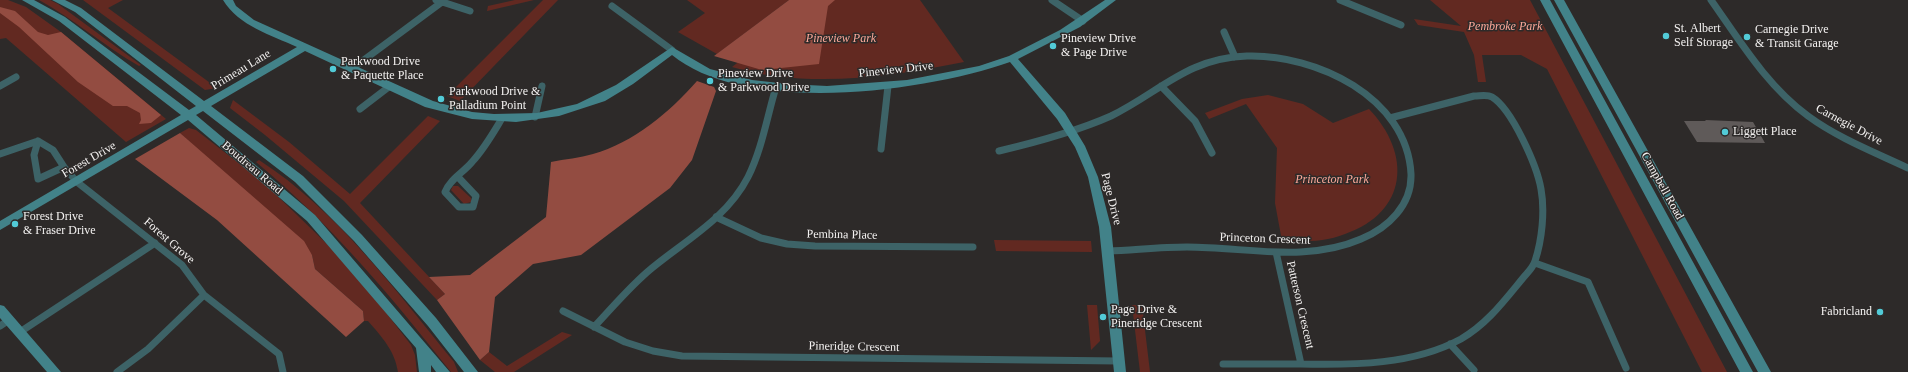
<!DOCTYPE html>
<style>
body{margin:0}
canvas{display:block;background:#2d2a29}
</style>
<canvas width="1908" height="372"></canvas>
<script>
const g = document.querySelector('canvas').getContext('2d');
g.lineJoin = 'round';
function fill(path, color) {
  g.fillStyle = color;
  g.fill(path, 'evenodd');
}
function strokePath(path, color, width, dash) {
  g.strokeStyle = color;
  g.lineWidth = width;
  g.lineCap = dash ? 'butt' : 'round';
  g.setLineDash(dash || []);
  g.stroke(path);
}
function label(font, color, halo, rows, align = 'center') {
  g.font = font + ' "Times New Roman",serif';
  g.lineWidth = 3;
  g.setLineDash([]);
  g.textBaseline = 'middle';
  g.strokeStyle = halo;
  g.fillStyle = color;
  for (const [text, x, y, turn = 0] of rows) {
    g.save();
    g.translate(x, y);
    g.rotate((+turn || 0) * Math.PI / 180);
    g.textAlign = isNaN(turn) ? turn : align;
    if (halo) g.strokeText(text, 0, 0);
    g.fillText(text, 0, 0);
    g.restore();
  }
}
fill(new Path2D(`
 M0,0H8L26,7L61,32L166,119L126,142L6,38L0,39Z
 M39,0H50L58,4L141,65L139,66C104,46 74,19 39,0Z
 M83,0H123L108,8L217,88L205,90Z
 M515,0H534L487,11L488,6Z
 M543,0H558L460,101L447,96Z
 M687,0H789L717,54L678,32L705,13Z
 M818,0H920L964,62C889,77 807,89 732,67Z
 M1430,0H1530L1727,372H1702L1547,69L1521,55H1482L1486,82H1478L1474,55L1464,32L1418,25L1414,19L1461,26Z
 M1268,95L1303,104L1333,123L1369,109C1412,154 1408,212 1345,234C1325,242 1303,242 1282,241L1275,203L1277,148L1246,104L1209,119L1205,113L1242,99Z
 M233,100L289,142L350,194L428,116L440,121L360,203L445,294L437,300L344,201L265,135L230,108Z
 M189,128L196,130L263,182L329,246L384,310L411,345L415,355L417,372H398C395,351 382,337 368,321H364L363,311L315,269L312,255L180,133Z
 M259,160C338,211 395,290 454,362L458,372H451C390,295 332,225 256,162Z
 M453,186H458L471,198V202L464,204L451,190Z
 M994,240L1091,241L1092,252L996,251Z
 M1087,305H1097L1100,341L1091,350Z
 M1132,305H1142L1150,372H1140Z
 M562,332L572,335L514,372H495L480,360L489,352L507,366Z`), '#622921');
fill(new Path2D(`
 M789,0H835L828,6L819,64L762,70L714,56Z
 M0,7L15,11L38,32L48,35L61,32L161,115L151,123L139,124L141,120L140,113L127,106H113L78,82L19,27L0,13Z
 M697,81L714,87L716,91L692,160L670,188L581,255L533,264L495,297L489,352L480,360L437,300L445,294L429,277L470,275L546,217L551,162C565,159 580,158 593,154C633,143 670,112 697,81Z
 M180,133L304,241L312,255L315,269L363,311L364,321L346,337L217,220L135,159Z`), '#934c41');
fill(new Path2D(`
 M1705,120L1753,122L1765,143L1697,142L1684,121H1706Z`), '#5f5a59');
strokePath(new Path2D(`
 M436,0L470,11
 M1052,0L1083,21
 M1340,0L1401,25
 M1711,0C1740,41 1767,86 1808,116C1838,138 1874,152 1908,168
 M612,6L672,50
 M1224,32L1235,57
 M353,68L442,2
 M0,86L16,77
 M1161,86L1195,121L1212,153
 M360,109L390,86
 M535,117L542,86
 M38,141L53,150L64,167L77,182L182,265L204,295L279,354L283,372
 M38,141L34,155L38,179L64,167
 M881,149L888,86
 M999,151C1037,142 1075,132 1111,116C1160,92 1187,58 1247,56C1316,54 1407,97 1411,174C1412,205 1388,228 1361,239C1306,263 1246,247 1187,247C1161,247 1134,250 1108,251
 M0,154L38,141
 M458,177L476,196L473,207H459L445,192C450,179 464,172 472,162C484,149 492,135 501,120
 M716,217L761,238L787,244L815,246L973,247
 M1276,252L1301,364C1354,365 1413,365 1461,339C1487,324 1504,301 1523,278C1527,273 1533,268 1535,261C1542,240 1545,211 1541,189C1537,166 1512,109 1492,97C1487,94 1480,96 1474,96L1390,118
 M1535,263L1588,282L1626,368
 M563,311L625,342L653,351L682,356L1119,361
 M0,326L9,320
 M594,327C613,307 630,286 652,268C686,240 727,218 748,177C762,149 767,117 776,87
 M20,332L155,243
 M1450,344L1474,370
 M1223,364H1301
 M117,372L148,349L204,295`), '#3d6367', 7);
fill(new Path2D(`
 M22,0H34L65,17L189,110L196,106L75,12L52,0H65L81,8L204,101L297,47C271,35 239,26 223,0H233L236,6L254,20L433,101L472,112L494,114L537,113L577,104L616,85L672,47L710,69L752,80L788,84L827,86L907,80L979,66L1009,56L1060,30L1105,0H1116L1080,27L1018,59L1065,113L1085,146L1098,177L1111,227L1126,372H1114L1099,227L1088,177L1075,147L1057,119L1010,62C925,92 747,116 672,55L633,84L605,101L559,116L516,122L472,119L425,107L305,51L211,106L303,176L362,235L436,318L478,372H464L428,326L354,241L295,182L203,111L196,115L315,215L450,372H436L431,365V372H419L416,348L307,221L188,120L0,230V221L181,115L59,21Z
 M1540,0H1550L1753,372H1740Z
 M1554,0H1564L1771,372H1758Z
 M0,305L4,306L61,372H47L0,318Z`), '#428289');
for (const [x, y, r, color] of [
 [1666,36,4,"#52cbd7"],
 [1747,37,4,"#52cbd7"],
 [1053,46,4,"#52cbd7"],
 [333,69,4,"#52cbd7"],
 [710,81,4,"#52cbd7"],
 [441,99,4,"#52cbd7"],
 [1725,132,4,"#52cbd7"],
 [15,224,4,"#52cbd7"],
 [1880,312,4,"#52cbd7"],
 [1103,317,4,"#52cbd7"]
]) {
  const dot = new Path2D();
  dot.arc(x, y, r, 0, 2 * Math.PI);
  g.fillStyle = color;
  g.fill(dot);
  strokePath(dot, '#2d2a29', 1.5);
}
label('italic 12px', '#fca899', '#2d2a29', [
 ["Pembroke Park",1505,27],
 ["Pineview Park",841,39],
 ["Princeton Park",1332,180]
]);
label('12px', '#f4f2f1', '#2d2a29', [
 ["St. Albert",1674,29],
 ["Self Storage",1674,43],
 ["Carnegie Drive",1755,30],
 ["& Transit Garage",1755,44],
 ["Pineview Drive",1061,39],
 ["& Page Drive",1061,53],
 ["Parkwood Drive",341,62],
 ["& Paquette Place",341,76],
 ["Pineview Drive",718,74],
 ["& Parkwood Drive",718,88],
 ["Parkwood Drive &",449,92],
 ["Palladium Point",449,106],
 ["Liggett Place",1733,132],
 ["Forest Drive",23,217],
 ["& Fraser Drive",23,231],
 ["Page Drive &",1111,310],
 ["Pineridge Crescent",1111,324],
 ["Fabricland",1872,312,"right"]
], 'left');
label('12px', '#f4f2f1', '#2d2a29', [
 ["Primeau Lane",241,70,-31],
 ["Pineview Drive",896,70,-6],
 ["Carnegie Drive",1849,125,28],
 ["Forest Drive",89,160,-30],
 ["Boudreau Road",252,168,40],
 ["Campbell Road",1662,186,61],
 ["Page Drive",1111,199,76],
 ["Pembina Place",842,235,1],
 ["Princeton Crescent",1265,239,2],
 ["Forest Grove",169,241,41],
 ["Patterson Crescent",1300,305,77],
 ["Pineridge Crescent",854,347,1]
]);
</script>
